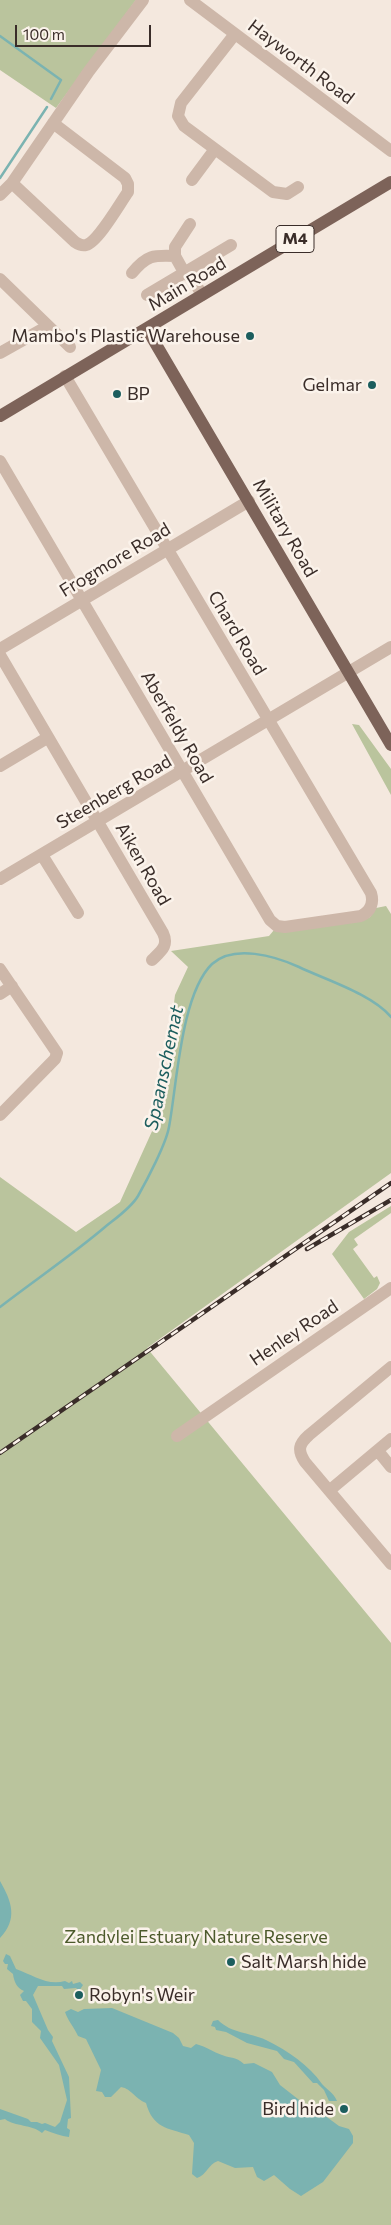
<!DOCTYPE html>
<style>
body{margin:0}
#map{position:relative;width:391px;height:2225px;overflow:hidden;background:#f4e8de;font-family:Commissioner,sans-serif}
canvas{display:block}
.scale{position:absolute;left:15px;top:25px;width:136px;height:22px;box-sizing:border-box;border:2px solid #3a2d29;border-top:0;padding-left:6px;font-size:15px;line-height:18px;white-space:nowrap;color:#3a2d29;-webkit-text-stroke:4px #fbf3eb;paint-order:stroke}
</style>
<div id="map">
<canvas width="391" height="2225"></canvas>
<div class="scale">100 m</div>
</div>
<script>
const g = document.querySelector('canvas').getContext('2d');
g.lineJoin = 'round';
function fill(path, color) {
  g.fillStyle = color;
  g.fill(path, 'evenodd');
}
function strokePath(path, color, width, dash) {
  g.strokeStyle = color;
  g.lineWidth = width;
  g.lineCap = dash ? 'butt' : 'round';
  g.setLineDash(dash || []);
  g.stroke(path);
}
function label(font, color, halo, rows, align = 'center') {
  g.font = font + ' Commissioner,sans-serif';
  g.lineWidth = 5;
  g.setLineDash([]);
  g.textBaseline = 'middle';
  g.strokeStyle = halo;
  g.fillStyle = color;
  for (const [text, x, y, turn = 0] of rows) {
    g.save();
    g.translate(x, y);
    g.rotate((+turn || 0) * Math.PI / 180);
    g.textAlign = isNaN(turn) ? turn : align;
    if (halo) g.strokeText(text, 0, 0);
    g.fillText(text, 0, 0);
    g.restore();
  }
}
fill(new Path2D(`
 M0,0H136L56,108L0,70Z
 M352,724L359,725L391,769V795Z
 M386,906L391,914V1173L147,1348L391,1643V2225H0V1177L76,1232L120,1202L158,1118L175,1016L170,1034L175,995L188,967L171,951L269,936L274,930L364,920L370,917L376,908Z
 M391,1206V1213L354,1239L358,1245L353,1249L374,1278L377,1276L380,1283L377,1289L364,1299L332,1254L349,1232Z`), '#bac49d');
fill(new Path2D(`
 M0,1881C12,1902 18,1919 0,1938Z
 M6,1954L10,1956L16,1969C33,1975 47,1986 65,1981L69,1983L72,1981L73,1984L80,1982L83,1985L79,1991L76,1988L64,1989L62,1986H38L33,1995L48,2030L53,2037L52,2041L69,2077L71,2118L68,2119L67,2128L70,2130L69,2137C61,2136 53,2133 45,2130L42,2133C32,2124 15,2127 5,2119L0,2120V2109L28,2119L31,2122H37L42,2124L45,2123L55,2127L60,2122L67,2100L59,2065L40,2038L41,2031L32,2022V2009L26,2001H23L20,1995L24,1991C17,1988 14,1982 13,1974L7,1969L8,1964H5L3,1961Z
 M112,2008L173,2033L179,2038L183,2046L191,2048L196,2044C207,2047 213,2052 222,2055C232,2059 235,2056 244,2064L254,2063L272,2072L280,2085L303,2103L310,2114L324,2115L339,2126L349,2129L353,2136V2143L323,2182L301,2196L290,2189L274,2175L264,2181L257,2177L253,2167L235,2168L218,2161C208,2164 207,2175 197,2178L192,2174L194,2143L189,2135C167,2128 153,2128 146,2103C135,2099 132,2089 121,2087L111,2097H105L102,2092L96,2091L101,2070L86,2039L78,2036C74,2027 68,2021 65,2012L71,2009L78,2012L84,2009Z
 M218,2020C232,2034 249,2032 266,2040C288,2051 309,2065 322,2084C328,2091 333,2092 337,2101H329L324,2090L317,2083H313L294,2062L284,2059L277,2051L247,2043L226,2032L216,2030L215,2027L211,2026L213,2021Z`), '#7bb3b1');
strokePath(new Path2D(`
 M0,36L61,80L51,99
 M0,178L47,107
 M0,1307C35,1280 72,1255 105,1227C116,1218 131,1208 138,1196C147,1180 166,1144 169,1127C177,1084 181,994 212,964C234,944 275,956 299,967C326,980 372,994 391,1017`), '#7bb3b1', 2.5);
strokePath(new Path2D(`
 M190,0L391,151
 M235,34L181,103L178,116L184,126L273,192L287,194L298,187
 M192,180L215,149
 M12,183L75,242C78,244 83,246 86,245C98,242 120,203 128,192V184L125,178L53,123
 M0,195L12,183L89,71L143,0
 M175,256V247L190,224
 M132,273C147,255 153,255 175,256L185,274L191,276L202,295
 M0,279L70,347
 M147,295L231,245
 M0,353L48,326
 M0,461L270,920L277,926L285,927L361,916C371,911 374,903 371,893L65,376
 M0,649L249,501
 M0,655L163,933C169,946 161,951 152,960
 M0,766L47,738
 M42,855L78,913
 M0,879L391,647
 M0,969L57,1053L55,1059L0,1115
 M0,994L12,986
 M391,1367L309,1435C299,1444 297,1450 305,1462L391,1564
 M177,1436L391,1288
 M378,1451L391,1467
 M330,1490L391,1439`), '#cdb7a9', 12);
strokePath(new Path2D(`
 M147,329L391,745
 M0,416L391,182`), '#7d6359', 12);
const rail = new Path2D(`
 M307,1249L391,1200
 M0,1453L391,1183`);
strokePath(rail, '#3a2d29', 4.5);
strokePath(rail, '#fbf3eb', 2.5, [8]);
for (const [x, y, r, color] of [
 [250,336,5,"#1c5e5e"],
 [372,385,5,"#1c5e5e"],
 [117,394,5,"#1c5e5e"],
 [231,1962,5,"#1c5e5e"],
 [79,1995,5,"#1c5e5e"],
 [344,2109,5,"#1c5e5e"]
]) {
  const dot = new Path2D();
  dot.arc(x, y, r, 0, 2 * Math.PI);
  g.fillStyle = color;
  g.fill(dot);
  strokePath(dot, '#fbf3eb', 2);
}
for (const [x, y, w] of [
 [295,239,38]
]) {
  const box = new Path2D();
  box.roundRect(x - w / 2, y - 13.5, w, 27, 4);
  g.fillStyle = '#fbf3eb';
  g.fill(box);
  strokePath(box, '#3a2d29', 1);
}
label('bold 16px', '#3a2d29', null, [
 ["M4",295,239]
]);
label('18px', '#3a2d29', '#fbf3eb', [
 ["Hayworth Road",301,62,37],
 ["Main Road",187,284,-31],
 ["Military Road",285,528,60],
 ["Frogmore Road",115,560,-31],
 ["Chard Road",237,633,59],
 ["Aberfeldy Road",177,727,60],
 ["Steenberg Road",114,792,-30],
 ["Aiken Road",143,864,60],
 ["Henley Road",294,1333,-34]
]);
label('18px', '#3a2d29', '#fbf3eb', [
 ["Mambo's Plastic Warehouse",240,336],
 ["Gelmar",362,385],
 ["BP",127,394,"left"],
 ["Salt Marsh hide",241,1962,"left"],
 ["Robyn's Weir",89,1995,"left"],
 ["Bird hide",334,2109]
], 'right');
label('18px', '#4c5a2b', '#fbf3eb', [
 ["Zandvlei Estuary Nature Reserve",196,1937]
]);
label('italic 19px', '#1c5e5e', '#fbf3eb', [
 ["Spaanschemat",164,1068,-78]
]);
</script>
